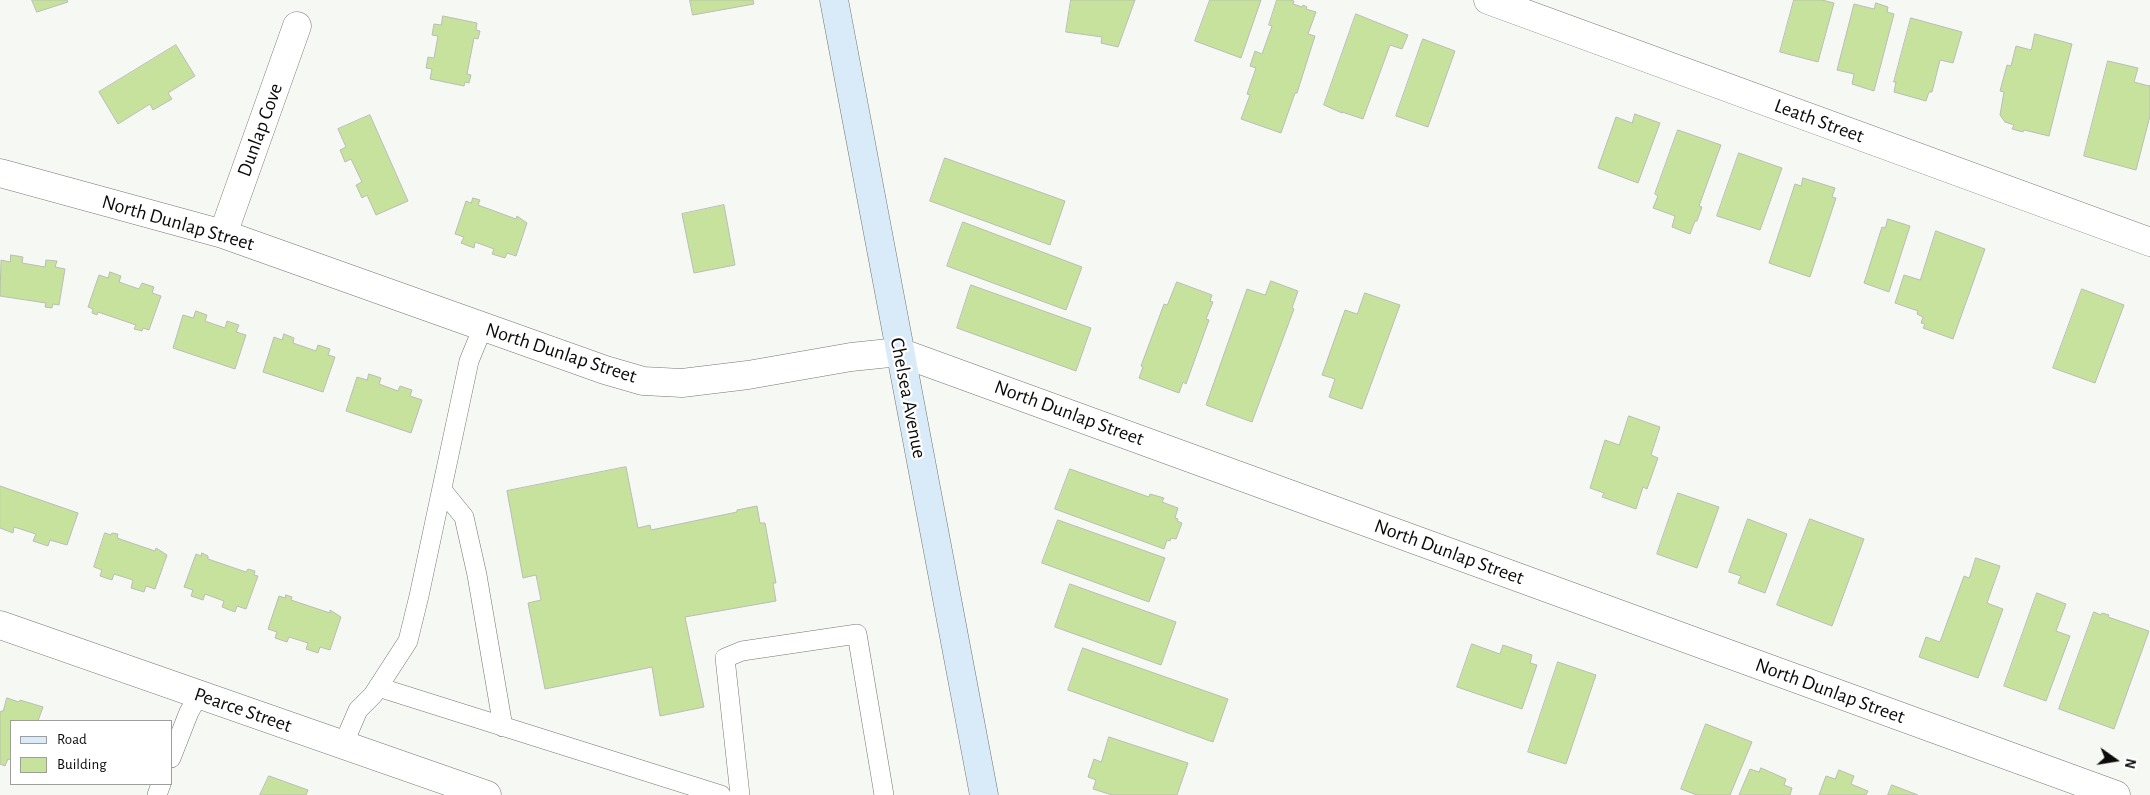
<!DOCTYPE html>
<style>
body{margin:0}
#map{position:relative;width:2150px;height:795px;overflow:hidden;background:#f6f9f3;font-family:"Alegreya Sans",sans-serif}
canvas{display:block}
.legend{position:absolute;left:10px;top:720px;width:162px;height:65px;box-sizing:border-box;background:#fff;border:1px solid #9d9e9d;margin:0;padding:6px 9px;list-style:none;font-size:15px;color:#0b0c0a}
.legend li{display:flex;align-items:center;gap:10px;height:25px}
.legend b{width:25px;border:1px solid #9d9e9d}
.north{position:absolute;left:2090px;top:735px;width:50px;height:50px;-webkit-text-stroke:4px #fff;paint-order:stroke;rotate:103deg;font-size:14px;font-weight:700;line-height:20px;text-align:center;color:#0b0c0a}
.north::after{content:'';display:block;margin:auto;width:18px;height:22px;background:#0b0c0a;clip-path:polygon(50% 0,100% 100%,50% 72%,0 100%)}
</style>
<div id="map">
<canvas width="2150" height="795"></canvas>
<ul class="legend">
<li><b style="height:6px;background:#d9eaf9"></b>Road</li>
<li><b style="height:14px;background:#c6e29c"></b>Building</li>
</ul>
<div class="north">N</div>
</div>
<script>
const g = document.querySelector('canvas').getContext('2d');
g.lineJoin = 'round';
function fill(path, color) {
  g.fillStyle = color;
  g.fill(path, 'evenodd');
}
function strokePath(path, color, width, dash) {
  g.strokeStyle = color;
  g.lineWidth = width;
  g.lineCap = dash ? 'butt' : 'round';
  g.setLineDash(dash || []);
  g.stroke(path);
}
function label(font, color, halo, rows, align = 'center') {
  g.font = font + ' "Alegreya Sans",sans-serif';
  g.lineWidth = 4.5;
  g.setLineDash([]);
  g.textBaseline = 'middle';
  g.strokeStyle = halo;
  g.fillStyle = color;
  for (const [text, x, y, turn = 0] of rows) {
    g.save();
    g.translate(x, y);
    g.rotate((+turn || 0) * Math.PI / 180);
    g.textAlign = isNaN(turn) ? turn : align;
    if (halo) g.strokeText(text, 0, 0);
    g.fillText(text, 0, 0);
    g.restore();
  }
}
const building = new Path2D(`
 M32,0H67L68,2L37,12Z
 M690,0H753L754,4L693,15Z
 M1071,0H1135L1118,47L1101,43L1102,37L1066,32Z
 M1210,0H1261L1241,58L1195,41Z
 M1277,0H1290L1294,1L1293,4L1302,7L1303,5L1307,7L1306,9L1316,12L1308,34L1315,36L1297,93H1295L1281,133L1241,119L1250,95L1247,94L1256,68L1250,66L1255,51L1262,54L1272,26L1269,25Z
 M1794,0H1822L1834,3L1818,62L1780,52Z
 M1876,3L1888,7L1887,12L1894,14L1874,91L1852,84L1854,74L1837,70L1854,4L1874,9Z
 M1356,14L1408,35L1402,49L1390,45L1363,119L1342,112V113L1324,105Z
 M443,16L477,23L476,30L480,31L478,39L474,38L467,74L471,75L469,83L465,82L464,86L430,79L432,69L426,68L428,57L434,58L438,36L432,35L434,24L441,25Z
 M1911,18L1962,32L1953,63L1940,60L1932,92H1929L1926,101L1894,92L1896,82H1894Z
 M2035,34L2072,44L2049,136L2024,130L2023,132L2012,129L2014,125L2005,122L2000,115L2004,92L2000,91L2007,65L2011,66L2016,46L2031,50Z
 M1423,39L1455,51L1428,127L1396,116Z
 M176,45L195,76L168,93L172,99L153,110L150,104L118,124L99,92Z
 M2108,61L2138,68L2134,82L2149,86L2150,85V116L2136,170L2084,156Z
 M1635,114L1660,123L1638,183L1598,168L1616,117L1632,123Z
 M370,115L408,201L376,215L367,195L362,198L356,185L362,182L351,159L345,162L340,150L346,147L338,129Z
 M1678,130L1721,145L1699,206L1702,207L1697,221H1695L1690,234L1672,227L1675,216L1653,208L1658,196L1655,194Z
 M1739,153L1782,168L1760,230L1717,216Z
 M945,158L1065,201L1050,245L930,201Z
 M1803,178L1835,188L1832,197L1836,198L1810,277L1769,263L1795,184L1801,186Z
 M473,198L480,200L478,205L516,219L517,216L527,223L516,256L507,253L505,258L492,254L494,249L475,242L474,248L461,243L464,237L455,234L466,201L471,203Z
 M724,205L735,265L694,273L682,214Z
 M1888,219L1910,226L1889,292L1864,283L1882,227L1885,228Z
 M963,222L1082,267L1066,310L947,266Z
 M1936,231L1985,249L1953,339L1923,328L1925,324L1921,323L1923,317L1917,314L1918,311L1895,303L1904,275L1920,280Z
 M11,255L23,257L22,263L45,267L46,260L57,261L55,267L65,269L59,305L53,304L52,308L45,307L46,303L0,296L1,260L10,262Z
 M110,272L121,276L119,282L139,289L142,283L154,287L152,293L161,296L149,330L143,328L142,331L134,329L136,325L98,312L97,315L92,313L93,309L88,307L99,275L108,278Z
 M1271,281L1298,291L1292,308L1294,309L1252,422L1206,405L1247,289L1265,295Z
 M1177,282L1212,295L1210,301L1213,302L1206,319L1209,320L1186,384L1183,382L1179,393L1139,378L1143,367L1141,366L1164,304L1167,305Z
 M971,285L1091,328L1076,371L957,328Z
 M2082,289L2124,305L2095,383L2053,368Z
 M1365,293L1400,305L1362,409L1329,397L1335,379L1322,375L1345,310L1357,314Z
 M196,311L207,315L205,321L225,328L227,321L239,325L236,332L246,335L235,369L173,348L183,315L193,318Z
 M284,334L294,338L293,343L316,351L318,345L330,349L328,355L335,357L323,392L263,372L274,337L282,340Z
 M369,374L381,378L379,384L398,391L400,386L412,390L410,396L422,400L411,433L346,411L357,377L367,380Z
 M1629,416L1660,427L1651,455L1658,458L1647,489L1643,487L1636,509L1602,497L1604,493L1590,488L1605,440L1619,445Z
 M626,467L638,528L650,525L651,530L737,512V510L757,506L760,523H765L776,583H773L776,601L685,617L704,707L660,716L652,667L545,689L528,603L541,600L536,575L523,578L507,491Z
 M1070,469L1149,497L1150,494L1164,498L1162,502L1178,508L1175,518L1178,519L1177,521L1182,523L1176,539L1171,538L1170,541L1167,540L1164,549L1055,509Z
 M0,486L78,513L67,545L50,540L48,546L33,541L36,534L14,527L13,533L0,528Z
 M1678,493L1719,507L1697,568L1657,554Z
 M1748,519L1787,534L1765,593L1738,583L1741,576L1729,572Z
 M1810,519L1864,539L1832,626L1777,605Z
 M1058,520L1165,558L1149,602L1042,563Z
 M105,533L111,535L112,533L118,534L117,538L155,551L156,548L167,555L155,589L146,586L144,592L131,588L133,580L114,574L112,580L100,576L102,570L94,567Z
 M202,553L208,556V559L246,572L248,569L255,571L254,575L258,576L246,609L237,606L235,612L222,607L224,601L205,594L203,600L191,596L193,590L184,587L196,554L201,556Z
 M1976,558L2000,566L1987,603L2003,609L1978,678L1919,657L1926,637L1940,642L1964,576L1969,578Z
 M1070,584L1176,622L1161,665L1055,627Z
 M2037,593L2066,604L2056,631L2070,636L2046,701L2004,686Z
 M286,595L292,597L291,600L330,613V610L341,617L330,650L320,647L318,653L306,649L308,643L289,637L287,642L275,638L277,632L268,629L279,596L285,598Z
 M2094,612L2101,615L2102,613L2109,615L2108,617L2149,631L2114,729L2059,709Z
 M1472,644L1500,654L1503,645L1532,655L1530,663L1537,665L1522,709L1457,687Z
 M1083,648L1228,699L1213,742L1068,690Z
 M1558,662L1596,675L1566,764L1528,752Z
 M7,698L19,702L20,700L43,707L38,721H11V760L8,759L5,766L0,764V713L1,711H3Z
 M1706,724L1752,742L1730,795H1697L1681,789Z
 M1109,737L1188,763L1177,795H1112L1093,789L1096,780L1088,777L1094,759L1101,762Z
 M1761,768L1786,779L1784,785L1792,788L1790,795H1739L1750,769L1759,772Z
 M1839,770L1854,776L1851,784L1868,791L1866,795H1819L1826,776L1835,779Z
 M269,776L308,790L306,795H260Z
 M1892,785L1918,795H1888Z`);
fill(building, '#c6e29c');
strokePath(building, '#babdb7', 1);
const lane = new Path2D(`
 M442,490L464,517L477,575L503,727
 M378,687L721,795
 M343,745L358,710L373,695L408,641L419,596L469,361L483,327
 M171,758L189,712L199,695
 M157,795L161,784
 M740,795L725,658L742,651L857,634L884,795`);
const street = new Path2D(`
 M1488,0L2150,242
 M0,173L223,234L605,370L643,381L682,383L748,375L851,357L899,352L2116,795
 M223,234L297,26
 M0,625L487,795`);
const secondary = new Path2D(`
 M834,0L984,795`);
strokePath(lane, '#757772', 20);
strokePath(street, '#757772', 29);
strokePath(secondary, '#757772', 29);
strokePath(lane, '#fff', 19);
strokePath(street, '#fff', 28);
strokePath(secondary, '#d9eaf9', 28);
label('20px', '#0b0c0a', '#fff', [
 ["Leath Street",1819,121,20],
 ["Dunlap Cove",260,130,-70],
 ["North Dunlap Street",178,223,16],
 ["North Dunlap Street",561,353,18],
 ["Chelsea Avenue",908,398,79],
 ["North Dunlap Street",1069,413,20],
 ["North Dunlap Street",1449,552,20],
 ["North Dunlap Street",1830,691,20],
 ["Pearce Street",243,710,19]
]);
</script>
